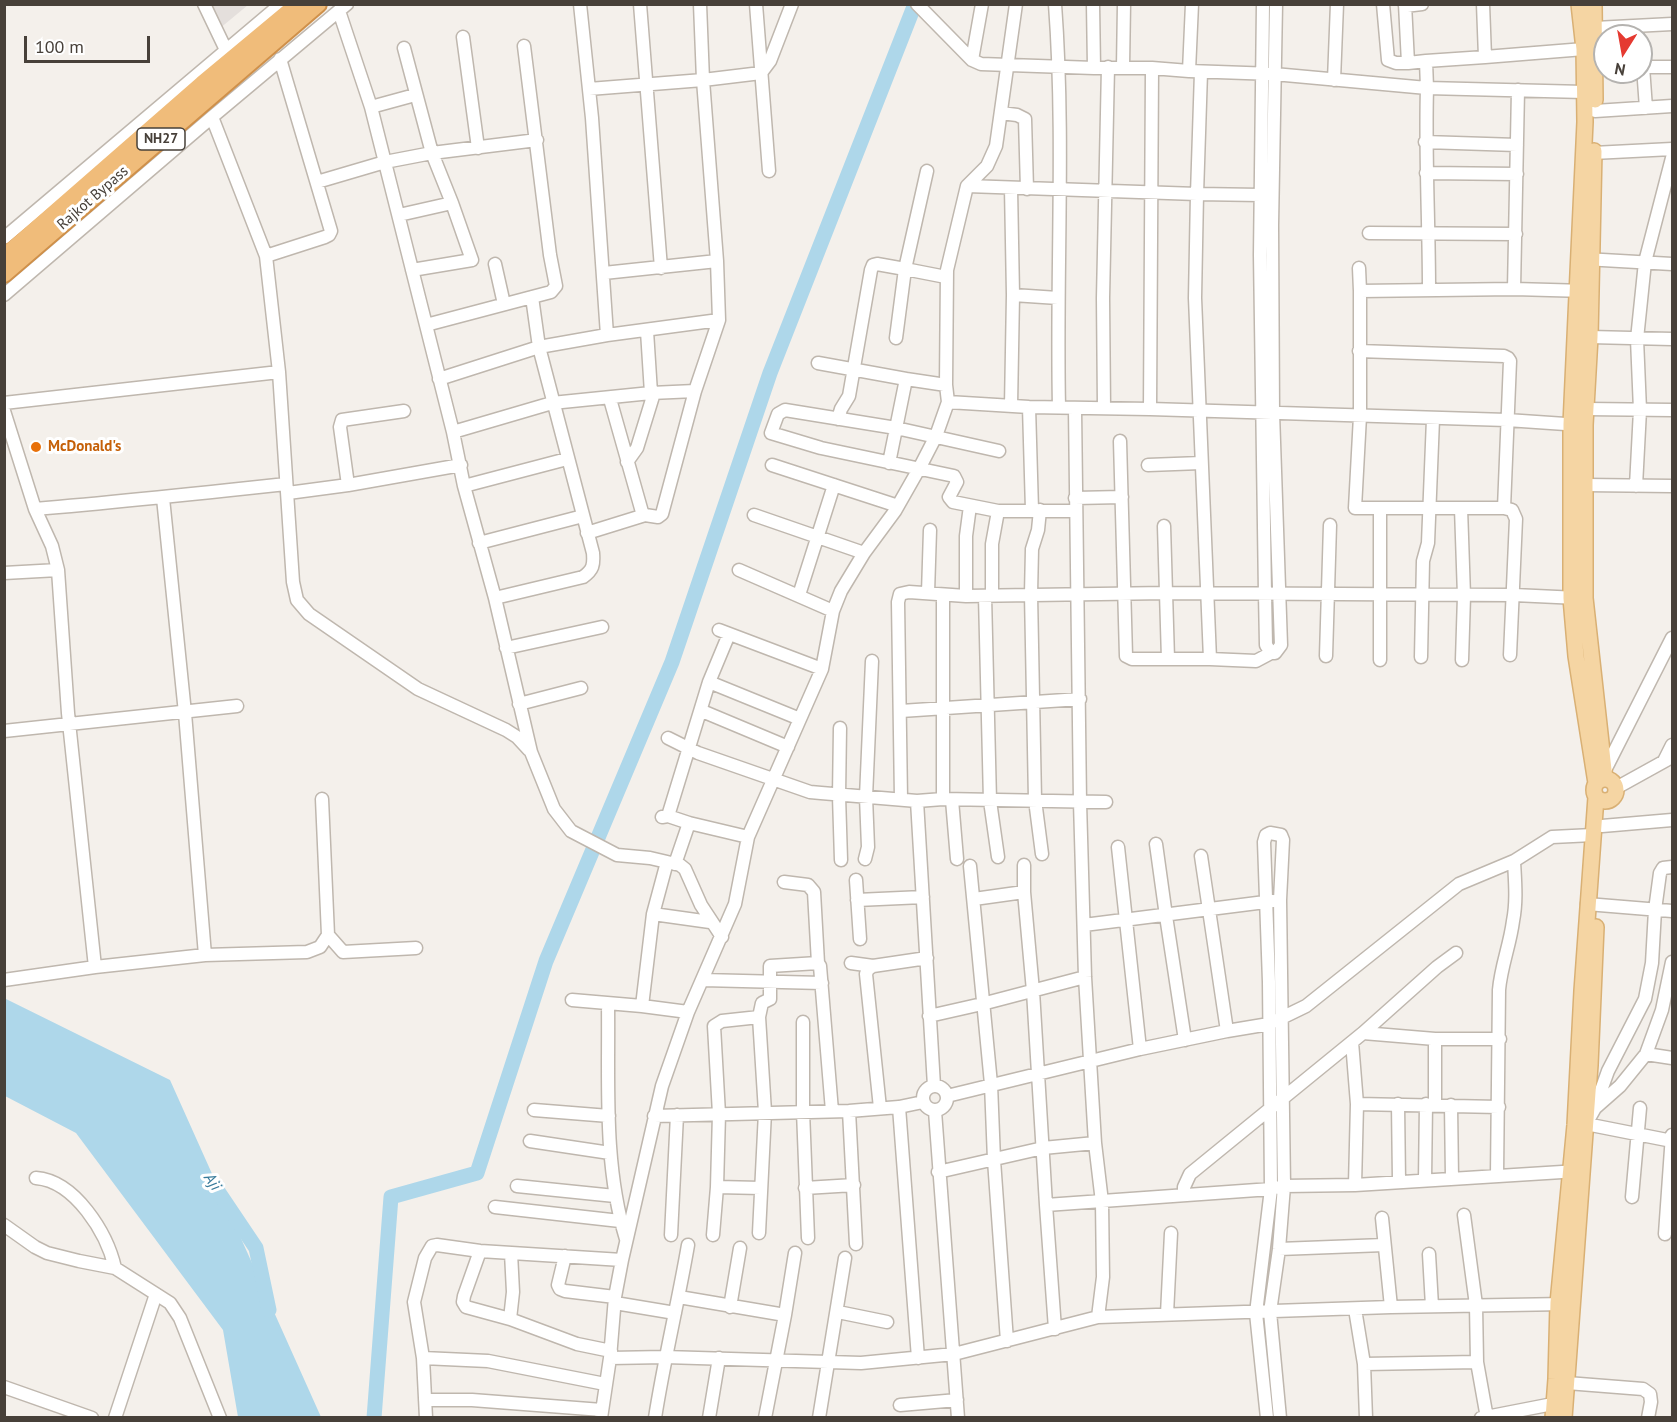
<!DOCTYPE html>
<style>
body{margin:0}
#map{position:relative;width:1677px;height:1422px;overflow:hidden;background:#f4f0eb;font-family:"PT Sans",sans-serif}
canvas{display:block}
.frame{position:absolute;inset:0;border:6px solid #474039;pointer-events:none}
.north{position:absolute;left:1593px;top:24px;width:60px;height:60px;box-sizing:border-box;background:#fff;border:2px solid #b5b3b0;border-radius:50%;rotate:191deg;font-size:16px;font-weight:700;line-height:24px;text-align:center;color:#474039}
.north::after{content:'';display:block;margin:auto;width:21px;height:27px;background:#e53a31;clip-path:polygon(50% 0,100% 100%,50% 72%,0 100%)}
.scale{position:absolute;left:24px;top:36px;width:126px;height:27px;box-sizing:border-box;border:3px solid #474039;border-top:0;padding-left:8px;font-size:18px;line-height:21px;white-space:nowrap;color:#474039;-webkit-text-stroke:4px #fff;paint-order:stroke}
</style>
<div id="map">
<canvas width="1677" height="1422"></canvas>
<div class="frame"></div>
<div class="north">N</div>
<div class="scale">100 m</div>
</div>
<script>
const g = document.querySelector('canvas').getContext('2d');
g.lineJoin = 'round';
function fill(path, color) {
  g.fillStyle = color;
  g.fill(path, 'evenodd');
}
function strokePath(path, color, width, dash) {
  g.strokeStyle = color;
  g.lineWidth = width;
  g.lineCap = dash ? 'butt' : 'round';
  g.setLineDash(dash || []);
  g.stroke(path);
}
function label(font, color, halo, rows, align = 'center') {
  g.font = font + ' "PT Sans",sans-serif';
  g.lineWidth = 6;
  g.setLineDash([]);
  g.textBaseline = 'middle';
  g.strokeStyle = halo;
  g.fillStyle = color;
  for (const [text, x, y, turn = 0] of rows) {
    g.save();
    g.translate(x, y);
    g.rotate((+turn || 0) * Math.PI / 180);
    g.textAlign = isNaN(turn) ? turn : align;
    if (halo) g.strokeText(text, 0, 0);
    g.fillText(text, 0, 0);
    g.restore();
  }
}
fill(new Path2D(`
 M207,5H248L219,29Z`), '#e4dfdc');
fill(new Path2D(`
 M4,998L170,1080L321,1417H238L223,1330L76,1133L5,1096Z`), '#aed7ea');
strokePath(new Path2D(`
 M213,1184L256,1248L269,1310
 M374,1418L391,1197L477,1173L546,961L672,662L770,373L915,4`), '#aed7ea', 15);
const minor = new Path2D(`
 M204,4L226,50
 M580,4L592,118L607,335
 M640,4L661,268
 M756,4L769,171
 M917,4L972,60L981,64L1094,68H1152L1189,71L1274,74L1427,88L1426,61L1485,57L1483,4
 M1055,4C1065,138 1056,273 1059,407
 M1093,4L1094,68
 M1263,4L1260,255L1265,594L1266,645L1271,653H1275L1281,645L1273,413L1272,225L1276,4
 M1383,4L1388,60L1396,63H1408
 M1405,4L1408,63L1426,61
 M1405,6L1422,4
 M339,11L371,107L453,432L464,486L495,598L531,752L554,809L571,831L617,855L650,858L680,865L685,869L701,905L722,937
 M1595,28L1672,24
 M463,37L478,148
 M1641,41L1643,67
 M404,48L432,153L452,203L472,260L412,270
 M1485,57L1584,49
 M972,60L982,4
 M1123,67L1124,4
 M1189,71L1192,4
 M1201,72L1197,194L1261,195
 M1334,80L1337,4
 M589,89L703,80L761,73L770,61L792,4
 M371,107L415,95
 M1646,108L1643,67H1672
 M1595,111L1672,106
 M1001,113L1017,115L1025,119L1027,189
 M212,117L266,256L279,372L293,582L297,600L309,614L418,689L506,730L517,737L529,750
 M1425,142L1517,145
 M1593,153L1672,149
 M927,171L905,269L946,277
 M1426,173L1517,174
 M317,182L385,162L432,153L537,140
 M967,186L1197,194L1195,298L1210,659
 M1011,188L1013,295L1011,406
 M399,215L452,203
 M1369,233L1516,234
 M4,238L281,4
 M266,256L325,237L329,235L331,231L280,59
 M1585,259L1672,264
 M495,264L504,304
 M1359,268L1360,291
 M604,273L717,261L703,80L700,4
 M1514,289L1518,90
 M1429,290C1429,222 1425,155 1427,88L1584,92
 M4,295L212,117L347,4
 M1013,295L1058,298
 M426,325L551,292L556,286L550,255L524,46
 M1590,337L1672,339
 M1359,351L1504,356L1508,358L1510,361L1504,508
 M818,363L906,379
 M439,379L539,347L607,335L719,320L717,261
 M651,393L695,391
 M610,399L642,512L645,515L658,517L662,514L695,391L719,320
 M948,402L1029,407L1150,409L1507,420L1580,425
 M4,403L279,372
 M1029,407L1032,510
 M1104,408L1103,298L1108,67
 M1075,409L1080,802L1085,977L1095,1143L1102,1202L1103,1277L1098,1317
 M1150,409L1152,68
 M1586,409L1672,410
 M4,411L35,509L52,546L58,570L68,713L95,967L205,955L307,952L320,947L328,935L322,799
 M838,419L841,409L849,396L871,270L873,265L877,264L905,269L896,338
 M453,432L552,403L651,393L647,331
 M1120,441L1126,656L1132,659H1210L1256,661L1271,653
 M999,451L896,428L785,410L778,414L771,433L821,448L954,476L957,482L949,497L953,502L998,511H1076
 M627,462L637,448L654,393
 M889,463L906,379L946,385
 M772,465L898,506
 M1148,465L1201,463
 M348,485L340,427L342,420L404,411
 M1585,485L1672,486
 M464,486L567,459
 M1636,486L1640,410L1637,339L1645,262L1672,158
 M288,493L348,485L461,465
 M163,498L185,713L205,955
 M1075,498L1122,497
 M1380,508V660
 M1461,508L1464,596L1462,660
 M35,509C119,502 203,493 286,484
 M1040,510L1038,530L1032,549L1031,594L1035,800L1042,854
 M754,515L864,553
 M1164,526L1168,659
 M587,533L645,515
 M479,543L583,516
 M739,570L833,611
 M4,573L58,570
 M928,593L930,530
 M799,595L834,485
 M992,595V544L998,511
 M966,596V536L970,506
 M985,596L990,801L998,857
 M495,598L583,577C593,570 594,565 593,553L539,347L532,297
 M719,630L822,669
 M506,648L602,627
 M1510,655L1516,519L1512,510L1504,508H1355L1360,416V291L1514,289L1586,291
 M1326,656L1330,525
 M1421,657L1423,561L1428,543L1433,419
 M709,682L800,719
 M519,704L581,688
 M702,711L788,747
 M901,711L1080,699
 M840,728L839,796L841,860
 M4,731L237,706
 M668,738L698,753L810,792L821,793L917,801L943,799L1106,802
 M1664,761L1672,745
 M1604,772L1672,638
 M1616,788L1672,757
 M901,799L898,602L900,594L909,592L966,596L1166,593L1514,595L1578,598
 M943,799V595
 M952,800L957,859
 M917,801L934,1086
 M668,816L709,682L729,634
 M662,817L668,816L689,823L748,837
 M1602,826L1672,820
 M1156,844L1166,916L1185,1040
 M1118,847L1140,1049
 M1201,856L1227,1031
 M865,859L868,847L866,797L872,661
 M667,862L653,914L642,1006L688,1012
 M675,864L689,823
 M1024,865V892L1033,991L1046,1205L1271,1189L1284,1186L1355,1185L1578,1171
 M970,866L991,1084L994,1160L1007,1341
 M856,880L860,939
 M784,882L808,885L814,892L818,963L820,966L832,1111
 M974,899L1024,892
 M857,900L923,897
 M1587,904L1672,911
 M653,914L710,922
 M1084,925L1273,901
 M328,935L343,952L416,948
 M851,963L873,966
 M4,980L95,967
 M703,980L822,983
 M572,1000L642,1006
 M608,1004C609,1082 603,1164 626,1239
 M929,1016L982,1004L1085,977
 M803,1022V1111L808,1238
 M1363,1033L1435,1039H1500
 M1435,1039V1104
 M1352,1042L1357,1104L1355,1185
 M1646,1054L1672,1058
 M923 1098a12 12 0 1 1 24 0a12 12 0 1 1-24 0Z
 M947,1096L1140,1049L1227,1031L1269,1024L1306,1006L1459,884L1514,861L1552,837L1593,835
 M1357,1104L1499,1107
 M1398,1104L1399,1181
 M1451,1105L1452,1178
 M899,1107L918,1358
 M1595,1107L1608,1071L1645,999L1652,963L1655,910L1660,873L1663,868L1672,867
 M880,1108L866,974L868,969L873,966L927,958
 M534,1110L609,1116
 M849,1111L856,1244
 M935,1111L958,1418
 M654,1116L849,1111L899,1107L923,1102
 M530,1141L610,1153
 M1672,1141L1586,1124L1595,1108L1620,1086L1646,1054L1662,1010L1672,962
 M938,1172L1043,1148L1095,1143
 M1497,1175L1499,990C1501,966 1510,945 1513,921C1517,901 1515,881 1514,861
 M36,1178C75,1181 107,1233 115,1268
 M1425,1180L1426,1104
 M517,1186L615,1196
 M717,1187L761,1188
 M805,1188L854,1185
 M1184,1195V1187L1190,1174L1363,1033L1437,967L1456,953
 M1632,1197L1640,1108
 M1046,1205L1055,1329
 M495,1207L620,1221
 M1464,1215L1476,1305L1477,1362L1487,1418
 M1382,1218L1391,1307
 M4,1225L35,1247L47,1253L79,1261L115,1268L170,1303L180,1318L220,1418
 M759,1233L765,1112L759,1017L762,1003L770,999V966L818,963
 M1665,1234L1672,1135
 M671,1235L677,1115
 M713,1235L717,1187L719,1114L714,1026L722,1021L759,1017
 M1279,1249L1384,1245
 M480,1251L464,1296L463,1302L466,1307L510,1319L577,1344L611,1351
 M1429,1254L1432,1306
 M565,1256L558,1285L560,1289L565,1291L615,1297
 M679,1297L785,1315
 M615,1303L675,1313
 M730,1307L740,1248
 M1355,1309L1364,1364
 M838,1312L887,1322
 M1167,1314L1171,1233
 M510,1319L513,1292L511,1253
 M423,1358L488,1361L605,1384
 M610,1358L665,1357L861,1363L954,1354L1098,1317L1391,1307L1565,1304
 M1567,1383L1643,1389L1650,1394L1651,1402L1648,1418
 M4,1387L92,1418
 M425,1400H472L602,1410
 M900,1405L957,1400
 M115,1418L156,1294
 M426,1418L423,1358L414,1302L425,1258L432,1246L437,1245L480,1251L622,1260
 M601,1418L610,1358L615,1297L622,1260L662,1086L688,1012L735,904L748,837L822,669L833,611L841,591L864,553L895,511L920,467L936,436L948,402L946,385L947,270L967,186L987,166L996,146L1016,4
 M655,1418C664,1360 678,1303 688,1245
 M709,1418L719,1358
 M765,1418L785,1315L795,1253
 M819,1418L845,1258
 M1267,1418L1256,1313L1271,1189L1269,982L1264,842L1266,835L1270,833L1281,835L1283,840L1280,900L1284,1186L1279,1249L1270,1312L1280,1418
 M1366,1418L1364,1364L1477,1362
 M1481,1418L1563,1402`);
const major = new Path2D(`
 M1579,4L1584,49L1585,122L1571,424V598L1576,656L1596,783
 M1594,4L1595,100
 M1594,151L1590,337L1585,425V598L1605,779
 M1594 790a11 11 0 1 1 22 0a11 11 0 1 1-22 0Z
 M1553,1418L1556,1379L1558,1303L1575,1125L1582,991L1596,797
 M1564,1418L1590,1065L1596,927`);
const highway = new Path2D(`
 M4,257L202,84L298,4
 M4,274L318,4`);
strokePath(minor, '#bfb7ae', 15);
strokePath(major, '#d9b074', 18);
strokePath(highway, '#cf904a', 20);
strokePath(minor, '#fff', 12);
strokePath(major, '#f5d5a3', 15);
strokePath(highway, '#f0bc7a', 16);
for (const [x, y, r, color] of [
 [36,447,6,"#e8710a"]
]) {
  const dot = new Path2D();
  dot.arc(x, y, r, 0, 2 * Math.PI);
  g.fillStyle = color;
  g.fill(dot);
  strokePath(dot, '#fff', 2);
}
for (const [x, y, w] of [
 [161,139,48]
]) {
  const box = new Path2D();
  box.roundRect(x - w / 2, y - 11, w, 22, 4.5);
  g.fillStyle = '#fff';
  g.fill(box);
  strokePath(box, '#474039', 1.5);
}
label('bold 14px', '#474039', null, [
 ["NH27",161,139]
]);
label('15px', '#474039', '#fff', [
 ["Rajkot Bypass",93,198,-41]
]);
label('bold 15px', '#c56008', '#fff', [
 ["McDonald's",48,447]
], 'left');
label('italic 16px', '#387a9a', '#fff', [
 ["Aji",212,1182,56]
]);
</script>
